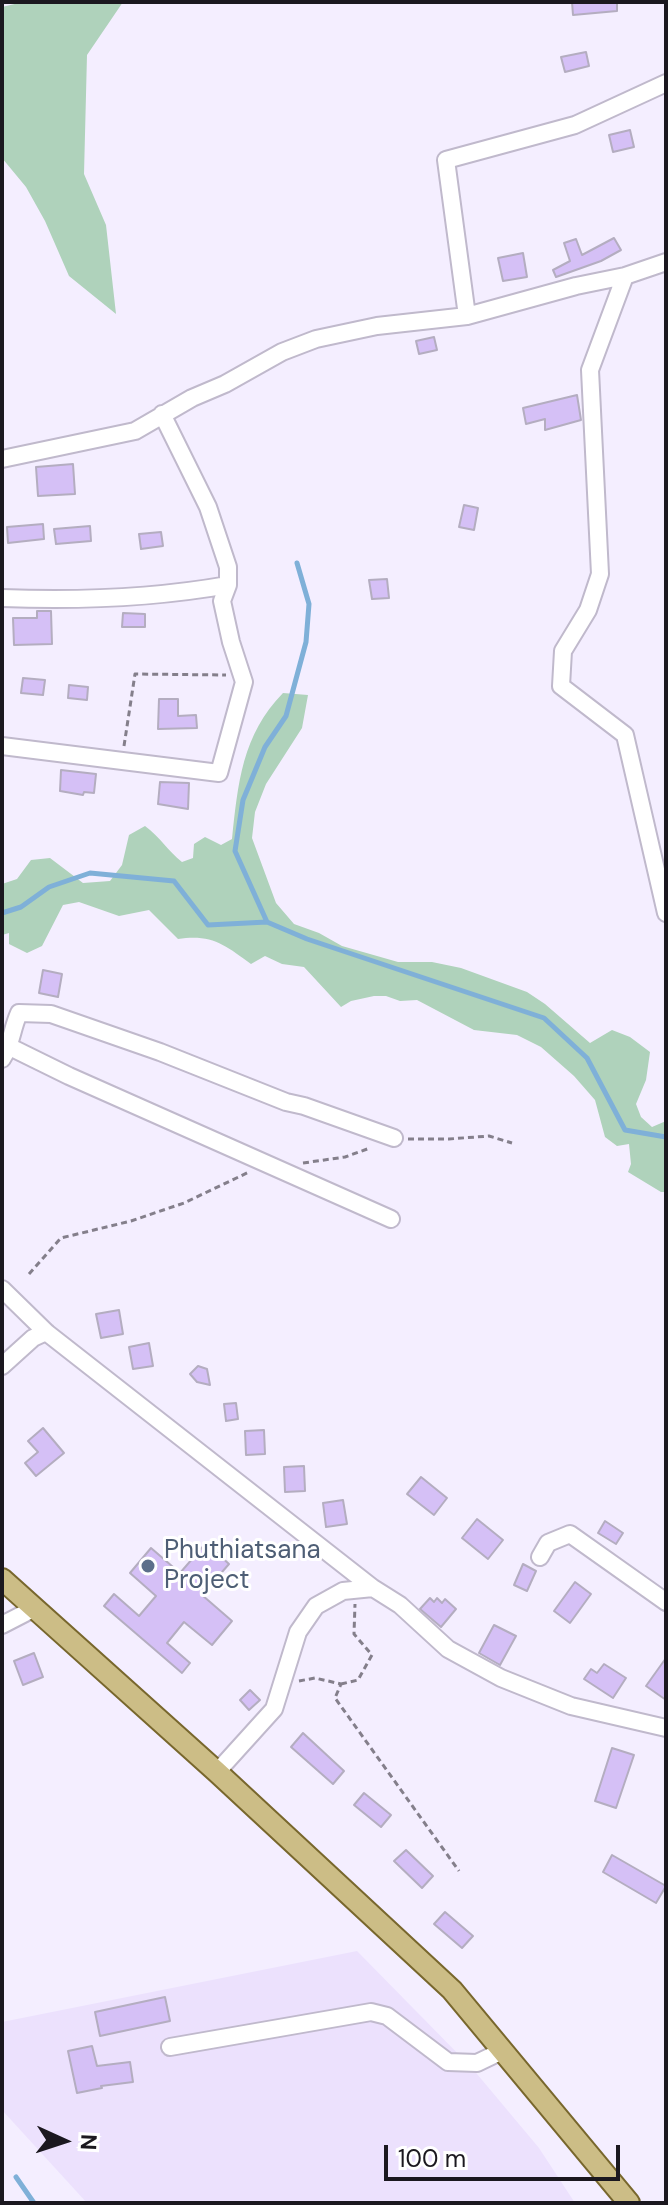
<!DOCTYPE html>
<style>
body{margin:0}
#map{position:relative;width:668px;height:2205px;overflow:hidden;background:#f4eeff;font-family:"DM Sans",sans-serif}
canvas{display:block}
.frame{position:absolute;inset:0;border:4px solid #1b181f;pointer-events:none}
.north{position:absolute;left:24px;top:2101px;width:80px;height:80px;-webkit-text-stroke:6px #fff;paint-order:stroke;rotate:93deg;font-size:22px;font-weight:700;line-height:32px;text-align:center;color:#1b181f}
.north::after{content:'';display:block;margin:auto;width:28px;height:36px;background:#1b181f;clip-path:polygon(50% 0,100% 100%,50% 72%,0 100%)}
.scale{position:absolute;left:384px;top:2145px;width:236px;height:36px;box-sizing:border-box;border:4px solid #1b181f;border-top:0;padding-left:10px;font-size:24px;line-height:28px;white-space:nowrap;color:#1b181f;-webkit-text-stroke:6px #fff;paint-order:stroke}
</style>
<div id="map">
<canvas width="668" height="2205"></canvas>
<div class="frame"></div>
<div class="north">N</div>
<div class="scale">100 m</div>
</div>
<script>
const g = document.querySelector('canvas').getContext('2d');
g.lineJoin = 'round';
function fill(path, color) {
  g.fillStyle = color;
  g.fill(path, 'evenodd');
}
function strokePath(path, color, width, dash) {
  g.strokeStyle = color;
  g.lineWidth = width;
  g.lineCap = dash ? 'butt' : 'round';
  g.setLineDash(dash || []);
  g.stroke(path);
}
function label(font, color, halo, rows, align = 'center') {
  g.font = font + ' "DM Sans",sans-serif';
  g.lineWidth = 6;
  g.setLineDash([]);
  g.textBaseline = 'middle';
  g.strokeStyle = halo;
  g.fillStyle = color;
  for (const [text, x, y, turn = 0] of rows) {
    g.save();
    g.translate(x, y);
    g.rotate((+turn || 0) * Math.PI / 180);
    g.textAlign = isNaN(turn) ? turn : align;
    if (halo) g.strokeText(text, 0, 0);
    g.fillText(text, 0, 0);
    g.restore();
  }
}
fill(new Path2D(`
 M357,1951L472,2068L539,2148L575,2203H87L2,2110V2022Z`), '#ece1fd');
fill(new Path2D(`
 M23,2H123L87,55L84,174L106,225L116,314L69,276L45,221L26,187L2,158V7Z
 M283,693L308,695L302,728L266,784L255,812L252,838L276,903L294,924L319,933L342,946L398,962H432L461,968L527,992L545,1004L590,1043L612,1030L630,1037L650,1052L646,1080L636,1104L641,1117L652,1127L666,1121V1192H661L628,1172L631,1164L629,1144L617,1146L605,1137L595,1100L574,1076L541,1047L517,1035L474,1030L417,1000L400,1001L386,996H374L351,1001L341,1007L304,967L282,964L265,956L251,964C225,945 212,934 178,939L149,910L119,916L79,902L63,905L42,946L27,953L9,944V933L2,935V884L17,879L31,860L50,858L83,883L110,881L122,865L129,835L145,826C160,837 168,851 182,862L193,858L194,844L205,837L221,845L232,839C238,783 242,735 283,693Z`), '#afd2bb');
strokePath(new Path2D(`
 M2,913L21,907L49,887L90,873L174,881L208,925L267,922L307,939L544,1018L587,1058L625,1130L666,1137
 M267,922L235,851L243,800L265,747L286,716L306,642L309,604L297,563
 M16,2177L34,2203`), '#7fb0d8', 5);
const building = new Path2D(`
 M572,2H617V11L573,15Z
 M586,52L589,66L565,72L561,57Z
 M630,130L634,147L613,152L609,135Z
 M614,238L621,250L601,261L556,277L553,270L570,261L564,243L576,239L582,255Z
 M523,253L527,277L503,281L498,258Z
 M434,337L437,350L419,354L416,341Z
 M577,395L581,420L545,430V419L526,424L523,408Z
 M73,464L75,494L38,496L36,467Z
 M464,505L478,508L474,530L459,527Z
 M43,524L44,539L8,543L7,527Z
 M90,526L91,541L56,544L54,529Z
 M161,532L163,546L141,549L139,534Z
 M387,579L389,598L372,599L369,580Z
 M37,611H51L52,644L14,645L13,618H37Z
 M123,613L145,614V627H122Z
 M23,678L45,680L43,695L21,693Z
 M69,685L88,687L87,700L68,698Z
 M159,699H178V716L196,715L197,728L158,729Z
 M61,770L96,774L94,793L84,792L83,795L60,791Z
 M160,782L189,783L188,809L158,804Z
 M43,970L62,974L58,997L39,993Z
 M119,1310L123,1334L101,1338L96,1314Z
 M149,1343L153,1366L133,1369L129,1347Z
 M198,1366L207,1369L210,1385L197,1382L190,1374Z
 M236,1403L238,1419L226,1421L224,1404Z
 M43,1428L64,1453L36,1476L25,1463L38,1452L28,1441Z
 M264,1430L265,1454L246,1455L245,1431Z
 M304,1466L305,1491L285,1492L284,1467Z
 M421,1477L447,1498L434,1515L407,1494Z
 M343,1500L347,1524L326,1527L323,1503Z
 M477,1519L503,1540L488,1559L462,1538Z
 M605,1521L623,1533L616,1544L598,1533Z
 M206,1543L229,1564L202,1595L232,1621L212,1645L184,1622L167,1643L190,1663L182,1673L104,1606L114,1594L139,1616L156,1596L130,1573L151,1548L180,1573Z
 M523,1564L536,1571L527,1591L514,1585Z
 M575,1582L591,1594L570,1623L554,1611Z
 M430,1598L434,1602L437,1598L442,1603L445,1599L456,1609L441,1627L420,1609Z
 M494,1625L516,1636L500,1665L479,1653Z
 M34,1653L43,1677L23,1685L14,1661Z
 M666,1658V1700L646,1686Z
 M604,1664L626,1678L613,1698L584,1679L591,1669L597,1673Z
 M250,1690L260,1700L249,1710L240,1700Z
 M303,1733L344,1771L333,1784L291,1747Z
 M612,1748L634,1755L616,1808L595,1801Z
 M364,1793L391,1815L381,1827L354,1805Z
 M406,1850L433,1876L422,1888L394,1861Z
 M612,1855L666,1886L656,1903L603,1872Z
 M445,1912L473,1936L462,1948L434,1924Z
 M165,1997L170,2021L100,2036L95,2012Z
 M92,2046L97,2066L130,2062L133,2082L101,2086L102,2088L77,2093L68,2051Z`);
fill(building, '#d5c0f6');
strokePath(building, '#b4adc0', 2);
const minor = new Path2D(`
 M625,276L590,370L600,574L588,610L563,651L561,686L625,735L666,913
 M467,316L446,160L575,125L666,83
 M2,459L135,431L192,398L225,384L282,352L316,339L377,326L467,316L576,286L625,276L666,262
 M2,598C77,601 154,598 228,585
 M2,746L219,773L244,682L231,642L222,601L228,585V567L208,507L162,414
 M10,1047L69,1076L391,1219
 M2,1059C12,1044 11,1031 19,1013L51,1014L160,1052L286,1102L304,1106L394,1138
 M2,1289L46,1332L373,1588L400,1605L448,1649L501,1678L571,1706L666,1728
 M2,1366L33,1338L46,1332
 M540,1557L548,1543L570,1534L666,1602
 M2,1625L35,1608
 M217,1772L274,1709L298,1632L316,1606L343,1591L373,1588
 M170,2047L371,2012L387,2016L448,2062L477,2063L502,2051`);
const major = new Path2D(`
 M2,1579L217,1772L452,1990L629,2203`);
strokePath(minor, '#c0b9cc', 20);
strokePath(major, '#78672d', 24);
strokePath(new Path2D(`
 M124,746L135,674L226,675
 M408,1139H449L489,1136L512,1143
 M303,1163L345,1157L370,1148
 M29,1274L61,1238L131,1221L184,1203L249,1172
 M299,1681L315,1678L341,1684L335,1698L459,1871
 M341,1684L358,1680L372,1655L354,1634L355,1604`), '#847f8b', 3, [6, 4]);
strokePath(minor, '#fff', 16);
strokePath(major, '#ccbd86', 20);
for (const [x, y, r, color] of [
 [148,1566,8,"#5c6f8a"]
]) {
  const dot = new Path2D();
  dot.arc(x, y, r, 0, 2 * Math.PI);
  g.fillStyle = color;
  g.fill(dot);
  strokePath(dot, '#fff', 3);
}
label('26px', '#4e5e75', '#fff', [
 ["Phuthiatsana",164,1551],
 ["Project",164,1581]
], 'left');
</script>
